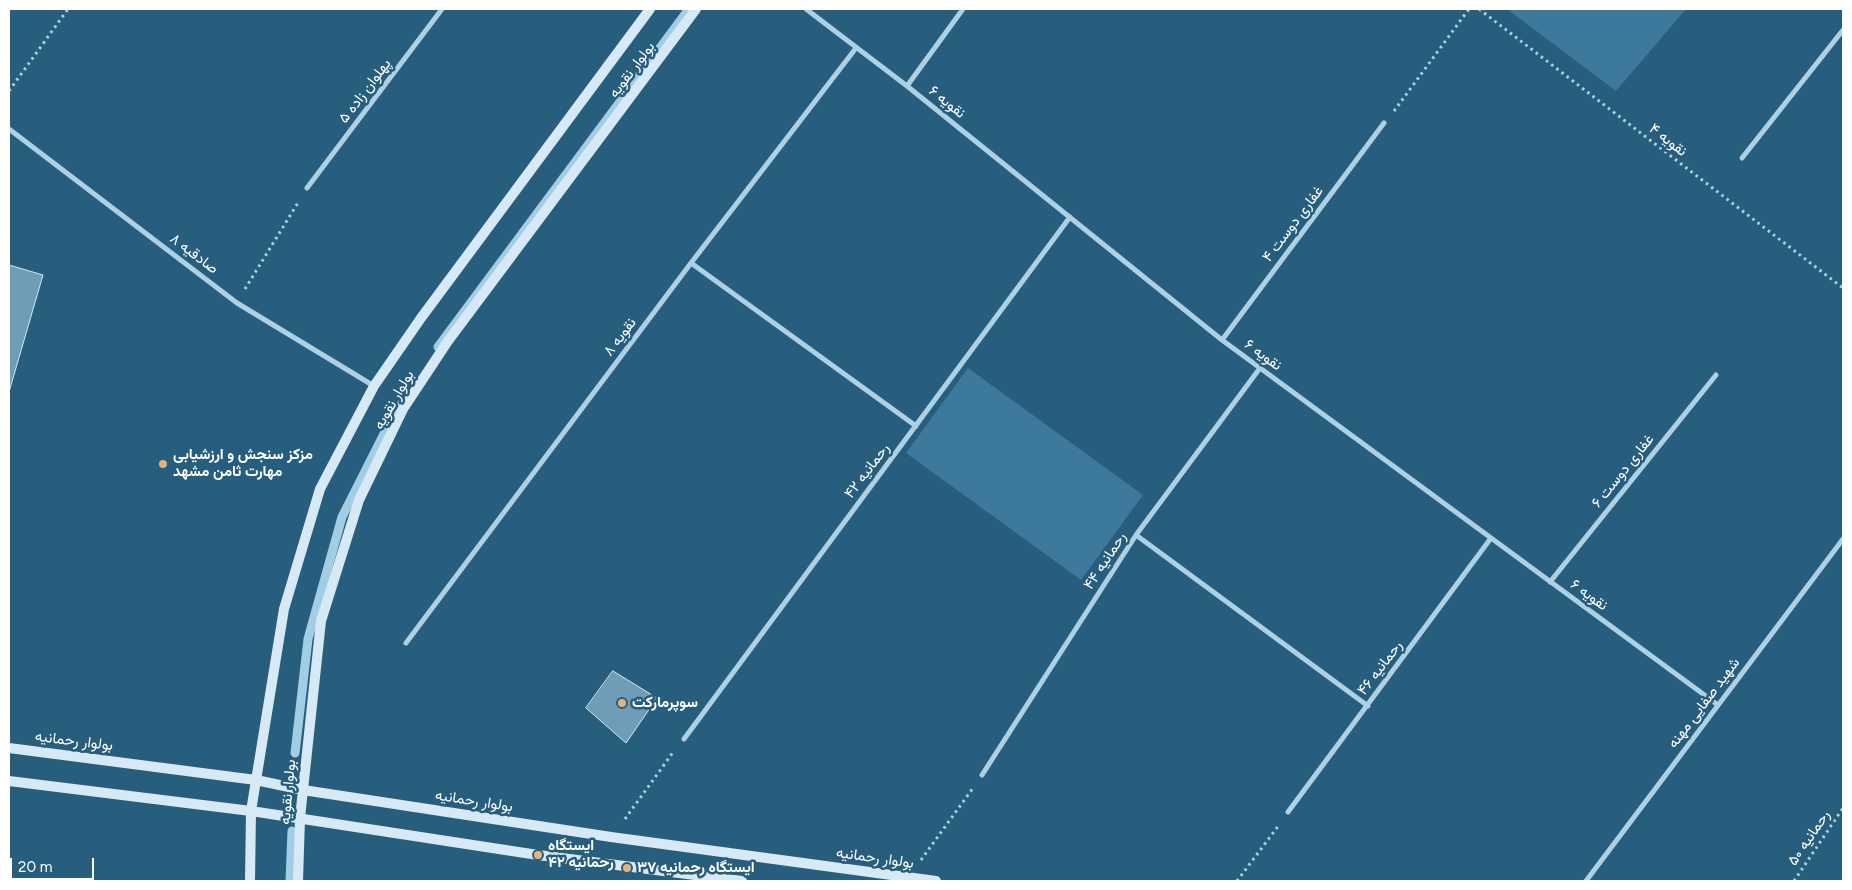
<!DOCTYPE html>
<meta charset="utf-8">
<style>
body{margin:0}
#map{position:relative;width:1852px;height:890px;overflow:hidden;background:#285e7d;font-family:Figtree,sans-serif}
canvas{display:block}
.frame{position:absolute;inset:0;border:10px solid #fff;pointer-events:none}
.scale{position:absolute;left:10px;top:858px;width:84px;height:22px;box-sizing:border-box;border:2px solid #fff;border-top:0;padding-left:6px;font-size:15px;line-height:18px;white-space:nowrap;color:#fff;-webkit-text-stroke:4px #285e7d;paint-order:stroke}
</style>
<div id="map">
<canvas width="1852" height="890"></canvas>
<div class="frame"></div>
<div class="scale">20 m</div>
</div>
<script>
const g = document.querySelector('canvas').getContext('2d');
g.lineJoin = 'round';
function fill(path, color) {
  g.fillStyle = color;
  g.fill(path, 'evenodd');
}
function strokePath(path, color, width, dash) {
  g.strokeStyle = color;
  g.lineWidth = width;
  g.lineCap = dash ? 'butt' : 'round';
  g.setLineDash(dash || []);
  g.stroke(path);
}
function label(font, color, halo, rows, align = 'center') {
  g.font = font + ' Figtree,Vazirmatn,sans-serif';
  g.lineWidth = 5;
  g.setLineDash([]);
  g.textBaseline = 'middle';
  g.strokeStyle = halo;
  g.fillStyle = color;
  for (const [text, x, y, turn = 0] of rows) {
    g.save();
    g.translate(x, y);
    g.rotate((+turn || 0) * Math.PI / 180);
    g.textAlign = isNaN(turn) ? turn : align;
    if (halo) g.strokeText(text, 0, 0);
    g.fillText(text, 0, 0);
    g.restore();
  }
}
fill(new Path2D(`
 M1507,9H1686L1616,91Z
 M968,368L1143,495L1081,580L906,453Z`), '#3c799a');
strokePath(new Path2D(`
 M438,347L689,9
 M295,753L308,639L342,517L391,420L403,402
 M290,881L292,831`), '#a2cee5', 9);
const building = new Path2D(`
 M9,265L43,275L9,392Z
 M613,671L657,698L626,743L586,708Z`);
fill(building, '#709db6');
strokePath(building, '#d0e7f4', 1);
strokePath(new Path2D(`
 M1479,9L1843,288
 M9,91L68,9
 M1394,111L1469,9
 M245,289L299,201
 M625,819L674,751
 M921,860L973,788
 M1237,881L1279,825
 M1794,881L1843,808`), '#add1e4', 3, [2.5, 4]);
strokePath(new Path2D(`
 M806,9L907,86L1222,340L1718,705
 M907,86L963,9
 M9,129L237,303L374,386
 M1742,158L1843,30
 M307,188L442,9
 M691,263L916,426
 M1222,340L1384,123
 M1136,535L1368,706
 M1550,582L1716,375
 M406,643L691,263L856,48
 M684,739L1070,217
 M982,775L1136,535L1260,368
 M1288,812L1491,538
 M1586,881L1843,539`), '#add1e4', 5);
strokePath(new Path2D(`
 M9,748L256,780L303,790L611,837L936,881
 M9,781L251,811L538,855L742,881
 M250,881L251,811L284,609L320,489L374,386L421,318L650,9
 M298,881L300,818L321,621L359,500L403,409L448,341L696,9`), '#d6e9f5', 10);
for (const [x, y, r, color] of [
 [163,464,5,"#ecb174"],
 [622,703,5,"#ecb174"],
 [538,855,5,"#ecb174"],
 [627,868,5,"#ecb174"]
]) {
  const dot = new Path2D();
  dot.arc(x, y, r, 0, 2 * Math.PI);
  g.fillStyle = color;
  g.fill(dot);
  strokePath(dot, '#285e7d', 2);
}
label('15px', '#fff', '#285e7d', [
 ["بولوار نقویه",632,70,-53],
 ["پهلوان زاده ۵",365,91,-53],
 ["نقویه ۶",947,102,39],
 ["نقویه ۴",1668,140,38],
 ["غفاری دوست ۴",1293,224,-53],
 ["صادقیه ۸",194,254,37],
 ["نقویه ۸",620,337,-53],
 ["نقویه ۶",1263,355,36],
 ["بولوار نقویه",394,400,-60],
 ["رحمانیه ۴۲",867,471,-53],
 ["غفاری دوست ۶",1623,471,-51],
 ["رحمانیه ۴۴",1105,561,-57],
 ["نقویه ۶",1589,595,36],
 ["رحمانیه ۴۶",1380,668,-53],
 ["شهید صفایی مهنه",1704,703,-53],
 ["بولوار رحمانیه",74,741,7],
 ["بولوار نقویه",288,792,-85],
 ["بولوار رحمانیه",474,801,9],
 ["رحمانیه ۵۰",1809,838,-56],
 ["بولوار رحمانیه",875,858,8]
]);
label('bold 15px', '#fff', '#285e7d', [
 ["مزکز سنجش و ارزشیابی",173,455],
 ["مهارت ثامن مشهد",173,472],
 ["سوپرمارکت",632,703],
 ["ایستگاه",548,846],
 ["رحمانیه ۴۲",548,863],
 ["ایستگاه رحمانیه ۳۷",637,868]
], 'left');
</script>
